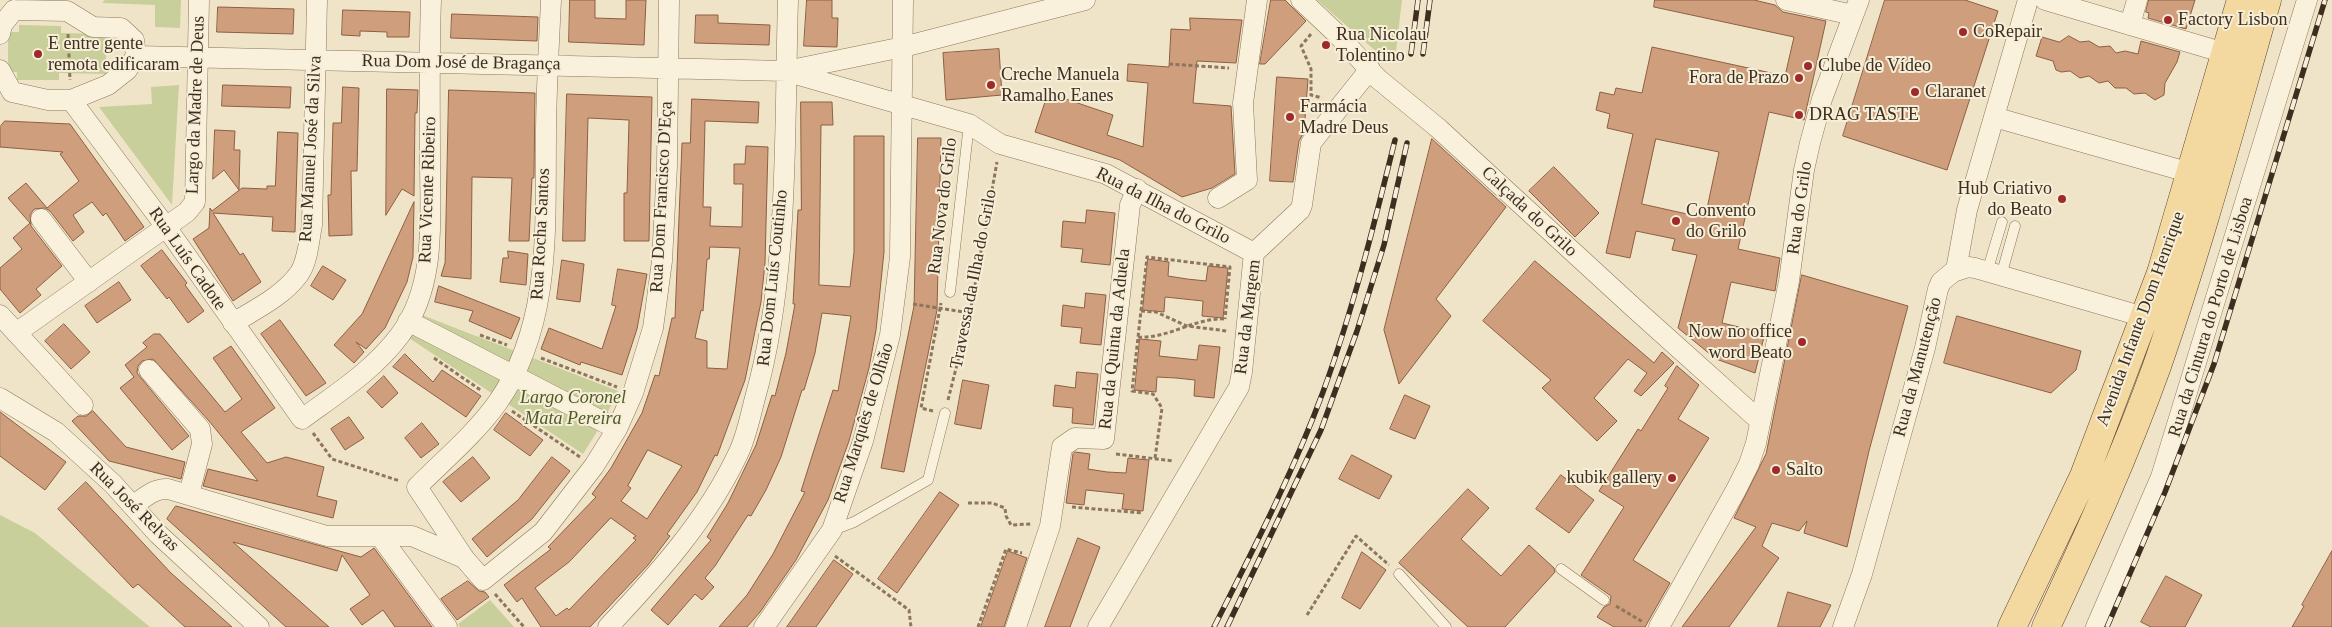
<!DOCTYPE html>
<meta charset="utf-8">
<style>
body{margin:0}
canvas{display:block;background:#f0e4c8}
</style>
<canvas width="2332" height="627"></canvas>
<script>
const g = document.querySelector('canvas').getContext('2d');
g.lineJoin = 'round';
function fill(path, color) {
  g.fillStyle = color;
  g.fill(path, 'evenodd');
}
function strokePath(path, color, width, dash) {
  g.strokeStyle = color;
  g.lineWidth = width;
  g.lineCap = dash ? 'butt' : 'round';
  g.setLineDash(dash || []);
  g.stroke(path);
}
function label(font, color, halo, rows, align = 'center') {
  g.font = font + ' Georgia,serif';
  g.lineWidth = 4;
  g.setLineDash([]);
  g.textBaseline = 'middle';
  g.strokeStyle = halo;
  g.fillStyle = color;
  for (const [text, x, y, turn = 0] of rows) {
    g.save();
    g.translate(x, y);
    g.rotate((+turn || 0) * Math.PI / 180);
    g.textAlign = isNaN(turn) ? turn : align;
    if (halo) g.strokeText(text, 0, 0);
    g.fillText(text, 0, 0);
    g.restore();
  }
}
fill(new Path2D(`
 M105,0H181L180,28L155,27V5L102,3Z
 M1317,0H1402L1396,51L1386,60Z
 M19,25L61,26V33L106,34V74L59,73V80H17V72H8V32H19Z
 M179,85L172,205L99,107L152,104L151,87Z
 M422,315L618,391L603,422L583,454L409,338Z
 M0,515L35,533L150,627H0Z
 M490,600L514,627H460L458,624Z`), '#c9cf9b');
const building = new Path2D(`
 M570,0H595V18L626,19V0H646L644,45L569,42Z
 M807,0H832V18H838L837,47L804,46Z
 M1271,0H1285L1306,21L1265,64H1260Z
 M1655,0H1754L1775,5L1783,12L1826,21L1804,120L1769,112L1738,249L1780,258L1775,291L1731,282L1722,323L1765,333L1755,373L1716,359L1678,328L1697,255L1672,250L1675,239L1636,231L1630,258L1606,253L1633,134L1607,128L1610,114L1596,110L1600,92L1614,95L1616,88L1642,93L1652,47L1785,76L1794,37L1654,7ZM1656,139L1719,152L1705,218L1642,204Z
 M1885,0H1965L1998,11L1947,170L1843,136Z
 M2149,0H2195L2186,29L2148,18L2149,13L2146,12Z
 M218,7L294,9L293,34L217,32Z
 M343,10L410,12L409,37H387V32L360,31V36L342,35Z
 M452,14L538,17L537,41L451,38Z
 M696,15H718V23L770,25L769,45L695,43Z
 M1190,18L1242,20L1236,63L1197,61L1193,103L1231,106L1235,174L1212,188L1182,197L1120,160L1035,132L1048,93L1113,115L1107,135L1143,147L1148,83L1127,81L1128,64L1169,67L1171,29L1190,30Z
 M2069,36L2080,42L2089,41L2099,47L2110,46L2116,53L2125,51L2138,54L2141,41L2180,52L2177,62L2165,83L2164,95L2155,100L2145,93L2134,94L2126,88H2115L2108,81L2099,83L2089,76L2080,78L2070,71L2061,72L2056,70L2053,61L2036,56L2042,37L2059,42Z
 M999,49L1002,95L946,100L943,53Z
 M1277,77L1308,79L1304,132L1299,141L1293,182L1270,181Z
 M223,85L291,87L290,108L222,106Z
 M343,87L359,88L357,171H351L352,235L329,236L328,195H331L333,123H341Z
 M387,89L418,90L417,113H415L414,196L402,189L386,215Z
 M449,90L535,93L534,178H532L529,241H509L512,178L472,177L471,279L441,276L445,263Z
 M567,94L652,97L649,241H624V193H627L629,120L588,118L585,241H563Z
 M692,99L759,102L758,123L705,121L703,207H711L710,226L742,227L743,184H734V164H745L746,146L768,147L765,263L761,302L745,380L717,456L715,455L697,492L667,534L670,536L648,565L590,627H541L522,598L517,602L504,585L551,549L548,547L596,497L592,494L611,468L642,413L655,375L659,376L672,318H675L682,143H690ZM710,247L740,248L727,369L707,368V341L695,338L701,310L703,311L707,259H709ZM648,450L682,466L647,519L621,501L631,488L628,486ZM611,518L636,536L633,538L636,540L569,610L567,608L556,616L535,588L569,562Z
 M801,102H832L833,125H821L819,285L850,287L854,252V136H884V252L876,330L869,368L849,441L828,500L796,560L760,612L747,627H719L747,595L773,554L805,492L801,491L833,390L838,391L851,316L822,313L815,353L804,390H802L781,457L766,490L751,516L748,515L715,566L705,578L714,587L702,600L695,594L668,625L651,610L711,540L707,537L728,503L756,445L772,395L775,396L786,353L795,304H793L798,210H801Z
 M5,121L70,124L144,227L125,241L106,213L103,216L92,202L73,215L84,232L73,241L50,211L45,208L34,209L30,215L31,226L62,266L36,289L41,295L20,313L0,289V268L22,249L13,238L30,223L8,198L26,183L47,208L79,181L60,154L63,152L0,147V127Z
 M215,130L235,131L234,150H240L239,190L224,170L213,179Z
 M278,132L298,133L295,232L272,231L273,217L213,213L240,255L243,253L261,282L233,301L193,239L209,228L210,208L212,211L242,188L267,189V186H275Z
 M918,138H941L937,310L904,472L881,468L914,306Z
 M1432,139L1506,207L1436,299L1451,316L1399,384L1384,330Z
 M1554,167L1599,213L1575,237L1529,191Z
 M414,202L413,257L407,282L385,328L366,349L356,342L364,352L354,363L334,345L362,314Z
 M1087,210L1115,213L1110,265L1081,262L1083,249L1061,247L1063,221L1085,223Z
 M162,250L187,283L185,285L204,311L188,323L169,297L167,299L141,266Z
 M508,251L528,254L526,285L500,282L503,258H508Z
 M1148,259L1169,262L1168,276L1187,279L1206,281L1208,266L1228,268L1223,318L1202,316L1203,301L1165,297L1164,312L1143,310Z
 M562,260L584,264L580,302L557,299Z
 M1535,261L1654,363L1662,352L1674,363L1641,396L1634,391L1647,373L1628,359L1594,398L1617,421L1597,441L1542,388L1551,380L1483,321Z
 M323,266L346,280L333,300L311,286Z
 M618,269L647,274L637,329L622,375L581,362L580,365L541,349L549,328L602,349L616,306L612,305Z
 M1802,275L1908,306L1869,451L1847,547L1804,533L1807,521L1799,531L1772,523L1762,546L1779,558L1729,627H1682L1756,527L1734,518L1766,454Z
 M119,282L131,300L97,323L85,306Z
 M439,286L520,318L511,339L469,321L473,311L435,302Z
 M1086,293L1106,295L1101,345L1080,343L1082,328L1061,326L1063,305L1084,308Z
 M1957,316L2081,351L2076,370L2051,393L1944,363Z
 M280,320L326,383L306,396L261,334Z
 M64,324L90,352L71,369L45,341Z
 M154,334H160L225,412L242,399L213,358L231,346L275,408L241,432L267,463L286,457L324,467L317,496L337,501L333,518L203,486L208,469L258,481L209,421L153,359L142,361L138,366L137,373L189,436L172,450L120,388L134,377L125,365L147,347L143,343Z
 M1140,339L1161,341L1159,356L1197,360L1199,345L1220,347L1214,398L1194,396L1195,380L1176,378L1157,377L1156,392L1135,390Z
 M405,354L433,382L442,370L481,396L466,417L393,367Z
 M1677,366L1699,385L1678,419L1709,438L1633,560L1670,583L1645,627H1614L1597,617L1604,607L1610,604L1611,596L1581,575L1624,507L1599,491L1638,429L1641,431L1668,388L1665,386Z
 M1077,372L1098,374L1093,425L1072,423L1073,408L1053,406L1055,385L1075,388Z
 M384,376L398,393L382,408L367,392Z
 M963,380L989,385L981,429L955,424Z
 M1405,395L1430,406L1415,439L1390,429Z
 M93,411L126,447L185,462L181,479L109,461L72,421L78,416H86Z
 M0,412L66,462L45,490L0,456Z
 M506,413L543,440L530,456L494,430Z
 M349,417L364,438L345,450L331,429Z
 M422,423L439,444L421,458L405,438Z
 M1075,452L1090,454L1088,469L1107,472L1126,473L1128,458L1149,460L1143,511L1122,509L1124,494L1086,490L1084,505L1066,503L1073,454Z
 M1352,455L1392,476L1379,499L1339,479Z
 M473,457L490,478L461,502L443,482Z
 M552,457L570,471L532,519L487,557L472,539L518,500Z
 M1561,475L1594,500L1569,533L1536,509Z
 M86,482L171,573L232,627H185L138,584L133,588L58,509Z
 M1468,489L1489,508L1461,539L1501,576L1529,545L1554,568L1555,572L1505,627H1468L1399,563Z
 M940,492L959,505L897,593L878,579Z
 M176,506L361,557L374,548L432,627H395L383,610L362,625L350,609L370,595L342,555L337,571L233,542L329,627H286L167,519Z
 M1078,538L1100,547L1070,627H1045Z
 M1008,551L1027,558L1004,627H981Z
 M2332,551V627H2292L2304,606L2302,605Z
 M1362,552L1386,570L1360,609L1342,598Z
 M834,560L853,574L816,627H787Z
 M2166,576L2202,595L2185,627H2151L2141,622Z
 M468,581L479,591L485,592L489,597L457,620L441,599Z
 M1788,592L1831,605L1820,627H1778Z`);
fill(building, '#cf9f7d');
strokePath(building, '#8d5f41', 1);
const lane = new Path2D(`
 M1987,272L2002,222
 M2001,276L2015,226
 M950,292L969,124
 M833,530L854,522L928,480L945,413
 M1561,569L1604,600
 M1399,574L1446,627`);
const street = new Path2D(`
 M551,0C549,46 546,91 546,137C545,227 552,324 498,402C476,433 444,460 417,487L464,558L483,580L543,532L594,466L617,429L633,393L653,328L662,261L667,166L669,0
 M1301,0L1337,34L1377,78
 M1786,0L1853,15
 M2045,0L2225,53
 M2130,25L2137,0
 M0,34L2,25L14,10
 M136,56L786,71L903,47L1085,0
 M0,70L12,92L48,100H71L108,85L127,70L136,56L134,40L121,28L93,27L67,11L14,10
 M788,72L969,124L1000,144L1106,174L1254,253
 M71,100L166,227L302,419C336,394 374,370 400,335C437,286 430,217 430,159C430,106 429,53 431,0
 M1994,117L2191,173
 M1438,128L1634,308L1760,421
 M1218,198L1247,180L1243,103L1257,0
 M41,219L89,282
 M1956,270L1967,210L2028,0
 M0,315L83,405
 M408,321L617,429
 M233,323C256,309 283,296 299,274C308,261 309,240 312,225L317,0
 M16,333L187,212L195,202L199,0
 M149,370L200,429L202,444L189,494
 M0,398L56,432L113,484L158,534L259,627
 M134,505C144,498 154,488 168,489L327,536H412L464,558
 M380,536L447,627
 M608,627C657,575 706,521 737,456C746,439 750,417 755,398C790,275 784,128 788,0
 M764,627L832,530L863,441L890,335L900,257L903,0
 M1016,627L1050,526L1062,447L1075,438L1104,439L1130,205L1137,189
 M1098,627L1239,387L1242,372L1254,253L1300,210L1302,205L1311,143L1370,69
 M1659,627L1736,490L1749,464L1756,443L1789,281L1804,170L1810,143L1822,99L1859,0
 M1843,627L1862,574L1925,348L1938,289L1941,282L1953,272L1968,267L1975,268L2158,321
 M2096,627L2161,477L2307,0`);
const primary = new Path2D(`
 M2012,627L2084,476L2161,273L2241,0
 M2046,627C2086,541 2125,455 2157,366C2199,246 2232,122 2267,0`);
strokePath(lane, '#8d765c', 11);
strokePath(street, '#8d765c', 21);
strokePath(primary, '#5b4430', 29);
strokePath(new Path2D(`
 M68,34L70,80
 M1311,34L1301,46L1311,69V95L1322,98
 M1169,64L1229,68
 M913,304L970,313
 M1141,311L1156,312L1187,326L1227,331
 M480,335L507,345
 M1138,337C1169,339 1195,317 1226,319
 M434,358L482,391
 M541,358L617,387
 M948,400L970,313L997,162
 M512,411L580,457
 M933,411L921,408L941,303
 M313,433L332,459L400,481
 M1116,454L1174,461
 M1155,458L1162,408L1153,394L1132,391L1147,257L1230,267L1225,319
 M968,503H992L1005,508L1006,516L1011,525L1031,524
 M1072,507L1143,513
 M835,556L909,610L911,627
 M495,594L524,627
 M1616,606L1643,622
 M1307,615L1356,536L1389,565
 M978,627L1006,549L1022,553`), '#8d765c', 3, [4, 2.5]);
strokePath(lane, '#faf1dc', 10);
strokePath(street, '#faf1dc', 20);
strokePath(primary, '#f3d9a0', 28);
const rail = new Path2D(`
 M1411,54L1418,0
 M1423,54L1430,0
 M1214,627C1253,550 1293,473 1323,392C1353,310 1374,225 1395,140
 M1227,627L1321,430L1357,331L1384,245L1407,143
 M2107,627L2165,492L2214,364L2325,0`);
strokePath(rail, '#3d2e20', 5.5);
strokePath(rail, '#f7eed8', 4, [11]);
const streetBridge = new Path2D(`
 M1377,78L1438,128`);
strokePath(streetBridge, '#8d765c', 21, []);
strokePath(streetBridge, '#faf1dc', 20);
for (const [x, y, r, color] of [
 [2168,20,5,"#9e2a2b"],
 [1963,32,5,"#9e2a2b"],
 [1326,45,5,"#9e2a2b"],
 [38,54,5,"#9e2a2b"],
 [1808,66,5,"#9e2a2b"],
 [1799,78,5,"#9e2a2b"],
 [991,85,5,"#9e2a2b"],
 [1915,92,5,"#9e2a2b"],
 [1799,115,5,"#9e2a2b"],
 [1290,117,5,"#9e2a2b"],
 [2062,199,5,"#9e2a2b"],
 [1676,221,5,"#9e2a2b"],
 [1802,342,5,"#9e2a2b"],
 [1776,470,5,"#9e2a2b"],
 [1672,478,5,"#9e2a2b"]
]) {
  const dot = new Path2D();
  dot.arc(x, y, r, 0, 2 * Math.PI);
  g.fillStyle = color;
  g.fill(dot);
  strokePath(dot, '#f7eed8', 2);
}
label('18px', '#3d2e20', '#f7eed8', [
 ["Factory Lisbon",2178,20],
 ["CoRepair",1973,32],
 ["Rua Nicolau",1336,35],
 ["Tolentino",1336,56],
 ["E entre gente",48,44],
 ["remota edificaram",48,65],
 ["Clube de Vídeo",1818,66],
 ["Creche Manuela",1001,75],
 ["Ramalho Eanes",1001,96],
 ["Fora de Prazo",1789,78,"right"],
 ["Claranet",1925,92],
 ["Farmácia",1300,107],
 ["Madre Deus",1300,128],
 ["DRAG TASTE",1809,115],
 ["Hub Criativo",2052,189,"right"],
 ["do Beato",2052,210,"right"],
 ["Convento",1686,211],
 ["do Grilo",1686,232],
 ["Now no office",1792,332,"right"],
 ["word Beato",1792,353,"right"],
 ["Salto",1786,470],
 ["kubik gallery",1662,478,"right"]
], 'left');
label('18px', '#3d2e20', '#f7eed8', [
 ["Rua Dom José de Bragança",461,63,1],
 ["Largo da Madre de Deus",196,105,-88],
 ["Rua Manuel José da Silva",311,149,-87],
 ["Rua Vicente Ribeiro",428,190,-88],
 ["Rua Dom Francisco D'Eça",662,197,-87],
 ["Rua Nova do Grilo",943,206,-83],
 ["Rua da Ilha do Grilo",1163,206,27],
 ["Rua do Grilo",1800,208,-82],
 ["Calçada do Grilo",1529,212,43],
 ["Rua Rocha Santos",541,234,-87],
 ["Rua Luís Cadote",187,259,55],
 ["Rua Dom Luís Coutinho",773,278,-84],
 ["Travessa da Ilha do Grilo",974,279,-79],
 ["Rua da Margem",1248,317,-83],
 ["Rua da Cintura do Porto de Lisboa",2211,317,-73],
 ["Avenida Infante Dom Henrique",2141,319,-70],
 ["Rua da Quinta da Aduela",1115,339,-84],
 ["Rua da Manutenção",1918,367,-75],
 ["Rua Marquês de Olhão",864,423,-73],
 ["Rua José Relvas",134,507,45]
]);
label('italic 18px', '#4d5a26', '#f7eed8', [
 ["Largo Coronel",573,398],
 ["Mata Pereira",573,419]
]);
</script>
